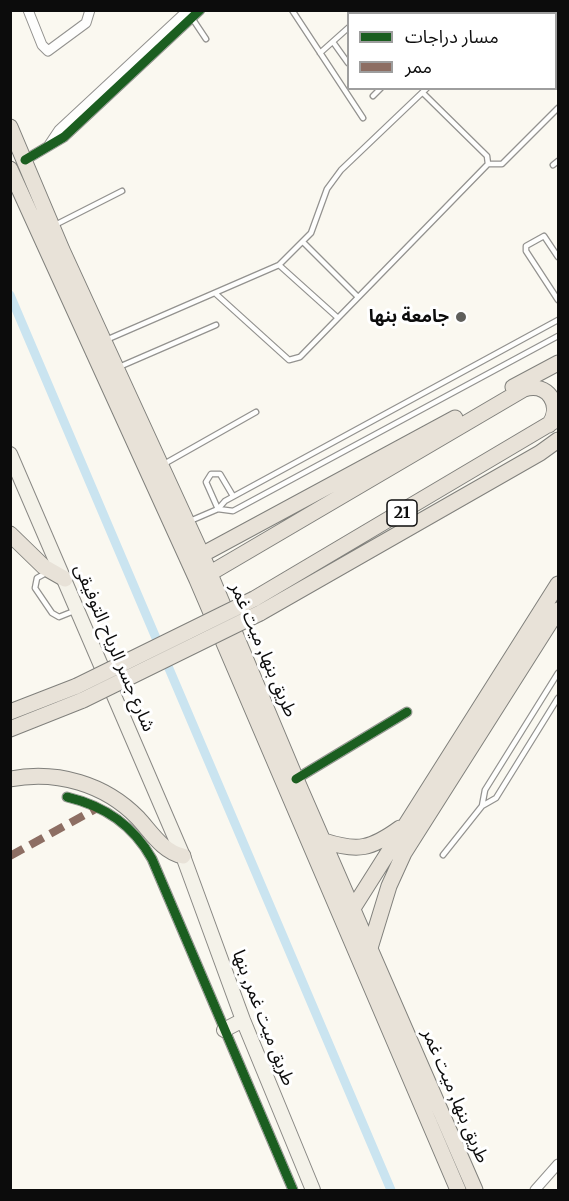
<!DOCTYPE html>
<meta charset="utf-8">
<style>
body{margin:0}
#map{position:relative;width:569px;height:1201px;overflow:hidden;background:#faf8f0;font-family:Merriweather,"Noto Sans Arabic",serif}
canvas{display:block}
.frame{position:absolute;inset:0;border:12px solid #0c0c0c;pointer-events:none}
.legend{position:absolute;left:347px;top:12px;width:210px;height:78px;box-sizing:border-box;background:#fff;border:2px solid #9e9e9e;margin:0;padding:8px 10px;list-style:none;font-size:18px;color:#0c0c0c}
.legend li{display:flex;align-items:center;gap:12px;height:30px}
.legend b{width:30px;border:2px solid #9e9e9e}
</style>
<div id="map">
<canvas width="569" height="1201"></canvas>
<div class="frame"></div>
<ul class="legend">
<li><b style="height:8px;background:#1b5e20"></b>مسار دراجات</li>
<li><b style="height:8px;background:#8d6e63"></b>ممر</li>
</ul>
</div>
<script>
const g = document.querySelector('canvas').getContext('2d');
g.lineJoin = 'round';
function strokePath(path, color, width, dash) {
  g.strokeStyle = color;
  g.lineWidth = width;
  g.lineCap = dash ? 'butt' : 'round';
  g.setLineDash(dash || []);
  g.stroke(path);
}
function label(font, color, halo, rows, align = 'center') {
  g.font = font + ' Merriweather,"Noto Sans Arabic",serif';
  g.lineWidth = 6;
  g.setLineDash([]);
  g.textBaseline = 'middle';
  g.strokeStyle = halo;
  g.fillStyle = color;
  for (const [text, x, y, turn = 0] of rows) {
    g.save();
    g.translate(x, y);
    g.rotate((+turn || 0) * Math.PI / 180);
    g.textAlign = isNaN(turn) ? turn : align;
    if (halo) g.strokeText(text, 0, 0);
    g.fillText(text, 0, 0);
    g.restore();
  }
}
strokePath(new Path2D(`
 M10,295L391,1190`), '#cae4f0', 9);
const service = new Path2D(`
 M292,10L363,118
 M462,10L464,14
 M482,10L484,14
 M366,14L369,10
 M400,14L404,10
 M436,14L439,10
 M503,14L506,10
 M192,18L206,39
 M333,42L348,63
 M320,53L348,28
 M373,96L381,88
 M488,164H502L558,108
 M553,165L558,161
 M55,225L122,191
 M303,242L358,297
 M558,257L544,236L526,246V251L558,300
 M279,265L338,318
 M216,294L289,360L300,357L488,164L487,156L423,93
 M106,340L279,265L311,233L327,189L341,170L427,88
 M119,367L216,325
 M164,464L256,412
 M218,509L233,511L558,336
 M218,509L206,482L211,474H220L233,496
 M190,521L218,509L225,501L558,320
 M46,573L37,578L35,588L52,613L59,617L74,611
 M558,673L485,790L482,806L496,798L558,698
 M443,855L482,806`);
const minor = new Path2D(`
 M28,10L42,45L48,51L86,23L90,10
 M49,145L59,130L188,10
 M25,160L64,137L200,10
 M296,779L407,712
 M67,797C105,806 133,825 152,859L293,1190
 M535,1190L558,1164`);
const secondary = new Path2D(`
 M10,454L183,856L243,1020L313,1190
 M224,1030L243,1020`);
const trunk = new Path2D(`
 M10,127L62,250L202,555L296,779L475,1190
 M10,169L197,580L458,1190
 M513,387L558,363
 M10,534L44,567L65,579
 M194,559L455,418
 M202,578L524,389C548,382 563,405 549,425
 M254,599L556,420
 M260,613L540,453L558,440
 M10,712L77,686
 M10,729L83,700
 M10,779C57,770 105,784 138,818C151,832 163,852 183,856
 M324,841C358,852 371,849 400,828
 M350,913L558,584
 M367,950L370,948L389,886L404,853L558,610`);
strokePath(service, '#93928f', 7);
strokePath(minor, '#93928f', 11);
strokePath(secondary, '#8a8985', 16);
strokePath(trunk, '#80807c', 17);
strokePath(service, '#fefefd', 4.5);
strokePath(minor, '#fefefd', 9);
strokePath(secondary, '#f4f2e9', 14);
strokePath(trunk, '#e8e2d8', 15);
const trunkBridge = new Path2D(`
 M77,686L254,599
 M83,700L260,613`);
strokePath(trunkBridge, '#80807c', 17, []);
strokePath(trunkBridge, '#e8e2d8', 15);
strokePath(new Path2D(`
 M10,856L99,807`), '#8d6e63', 8, [15, 8]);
strokePath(new Path2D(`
 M25,160L64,137L200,10
 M296,779L407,712
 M67,797C105,806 133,825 152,859L293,1190`), '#1b5e20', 9);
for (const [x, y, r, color] of [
 [461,317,6,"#5f5f5c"]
]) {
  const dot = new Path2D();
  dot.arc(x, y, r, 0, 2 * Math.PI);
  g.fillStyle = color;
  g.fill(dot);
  strokePath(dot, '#fff', 2);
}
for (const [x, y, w] of [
 [402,513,30]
]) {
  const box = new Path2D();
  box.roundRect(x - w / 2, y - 13, w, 26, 4.5);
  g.fillStyle = '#fff';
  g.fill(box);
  strokePath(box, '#0c0c0c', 1.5);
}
label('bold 16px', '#0c0c0c', null, [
 ["21",402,513]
]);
label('bold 18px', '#0c0c0c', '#fff', [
 ["جامعة بنها",449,317]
], 'right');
label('18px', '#0c0c0c', '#fff', [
 ["شارع جسر الرياح التوفيقى",114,648,67],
 ["طريق بنها, ميت غمر",263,650,67],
 ["طريق ميت غمر, بنها",263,1018,69],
 ["طريق بنها, ميت غمر",455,1096,67]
]);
</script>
